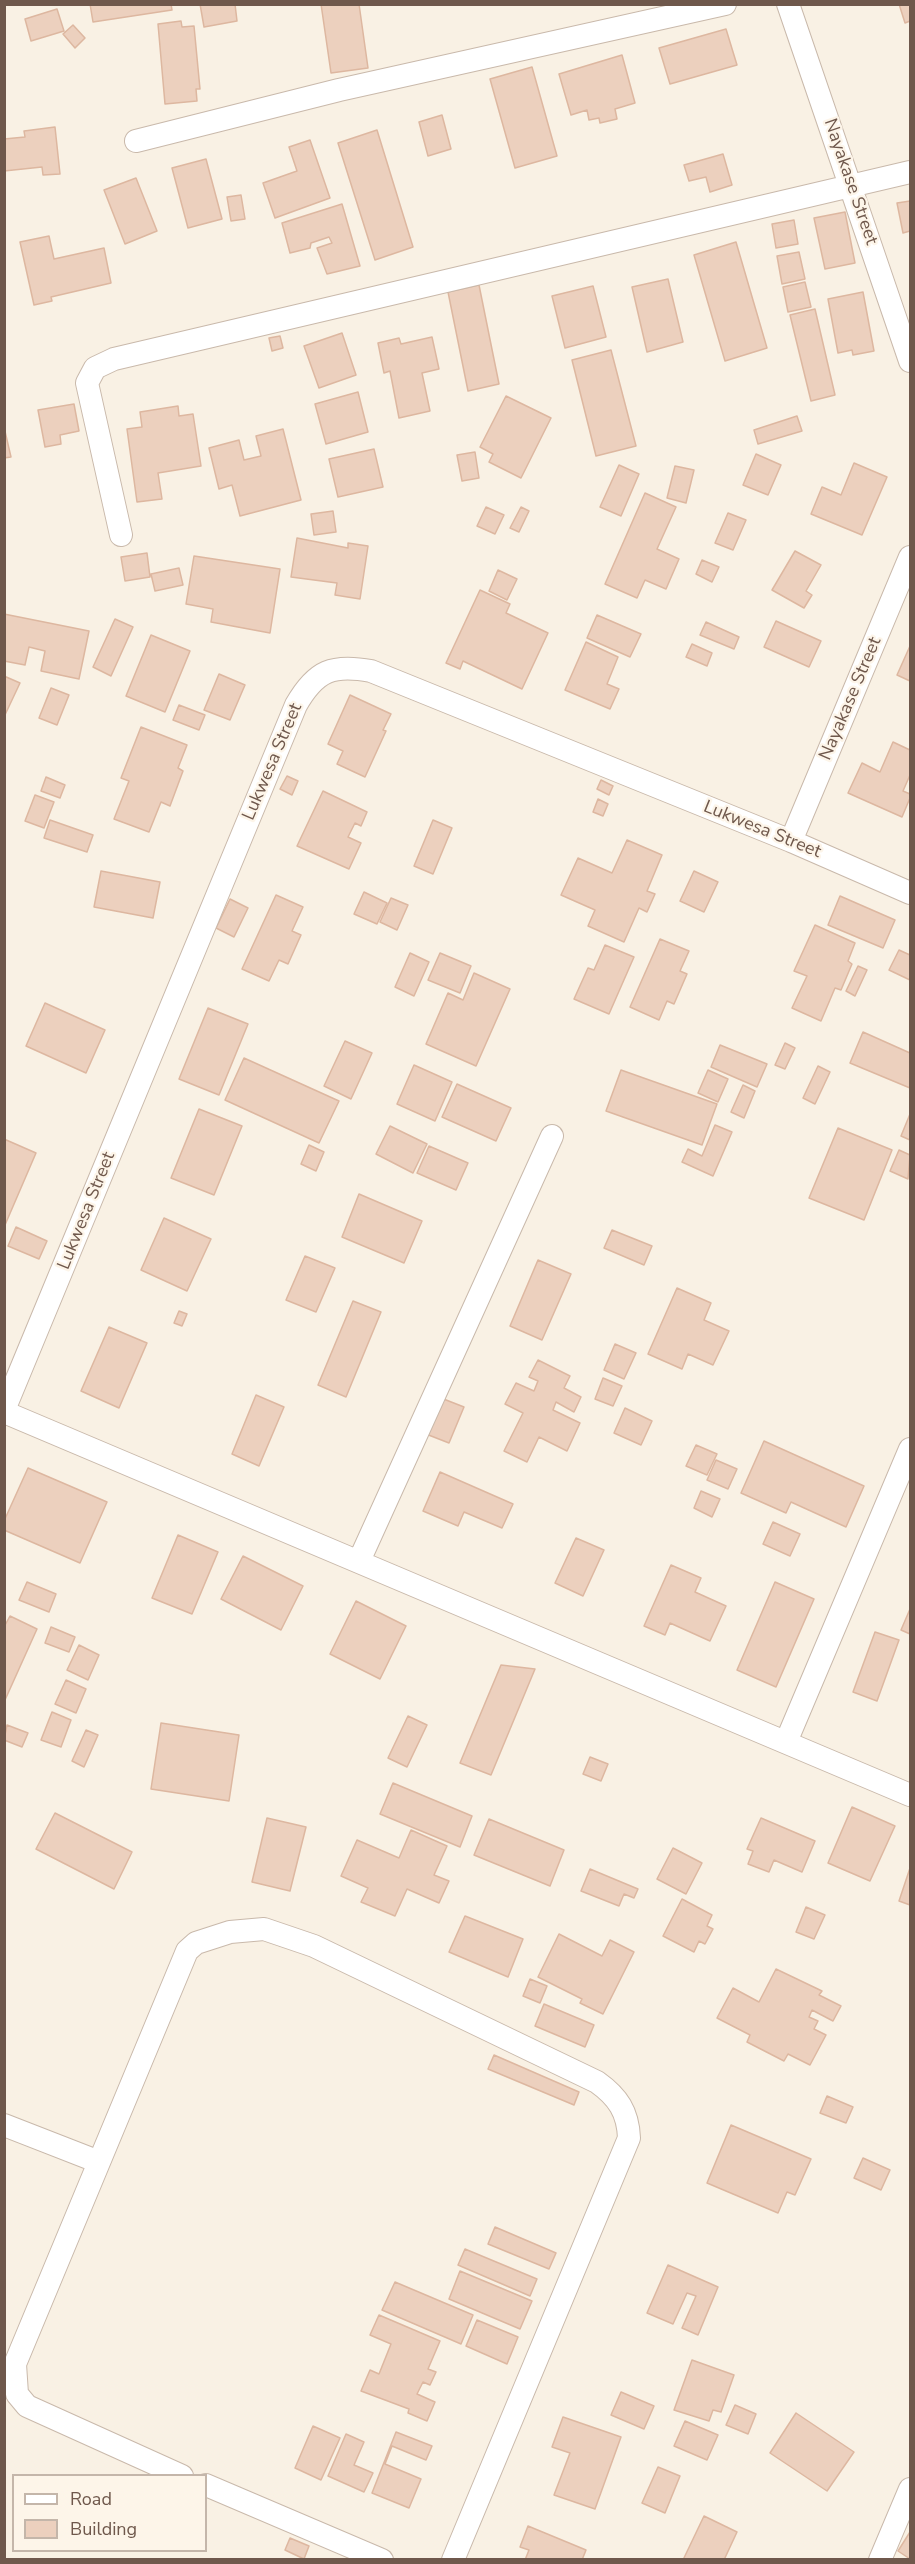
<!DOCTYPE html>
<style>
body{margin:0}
#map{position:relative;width:915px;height:2564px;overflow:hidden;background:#f9f1e4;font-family:"Nunito Sans",sans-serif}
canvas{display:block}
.frame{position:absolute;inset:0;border:6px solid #6f584c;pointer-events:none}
.legend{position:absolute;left:12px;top:2474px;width:195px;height:78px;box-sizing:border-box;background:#fdf5e9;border:2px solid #c4b6aa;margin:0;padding:8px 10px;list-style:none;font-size:18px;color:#6f584c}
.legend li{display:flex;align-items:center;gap:12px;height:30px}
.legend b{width:30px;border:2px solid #c4b6aa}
</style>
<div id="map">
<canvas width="915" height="2564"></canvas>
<div class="frame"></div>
<ul class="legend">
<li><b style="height:8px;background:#fff"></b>Road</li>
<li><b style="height:16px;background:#ecd0be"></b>Building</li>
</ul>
</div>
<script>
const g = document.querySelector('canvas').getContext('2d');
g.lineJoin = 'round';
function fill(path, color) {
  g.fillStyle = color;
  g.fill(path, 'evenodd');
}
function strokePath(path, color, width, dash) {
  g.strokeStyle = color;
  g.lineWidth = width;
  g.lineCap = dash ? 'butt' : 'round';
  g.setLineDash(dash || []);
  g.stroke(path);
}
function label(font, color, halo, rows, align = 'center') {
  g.font = font + ' "Nunito Sans",sans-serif';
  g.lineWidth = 4.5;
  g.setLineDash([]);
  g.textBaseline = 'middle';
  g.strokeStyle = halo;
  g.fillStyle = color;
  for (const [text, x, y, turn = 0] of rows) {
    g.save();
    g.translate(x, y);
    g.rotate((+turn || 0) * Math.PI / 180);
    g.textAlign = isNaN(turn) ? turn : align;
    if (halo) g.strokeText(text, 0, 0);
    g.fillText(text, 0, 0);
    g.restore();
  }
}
const building = new Path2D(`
 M90,4H171L172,10L93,22Z
 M200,4H235L237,21L204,27Z
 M321,4H359L368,68L331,73Z
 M899,4H910V21L905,23Z
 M57,9L64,31L31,41L25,19Z
 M181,21L182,27L194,26L200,89H196L197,101L165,104L158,24Z
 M73,25L85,38L75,48L63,34Z
 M726,29L737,65L670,84L659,48Z
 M622,55L635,103L615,109L617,119L600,123L599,118L589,120L587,110L571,115L559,74Z
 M532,67L557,156L515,168L490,79Z
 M442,115L451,149L428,156L419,122Z
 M55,127L60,174L43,175L42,167L4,171V139L25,137L24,131Z
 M377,130L413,247L375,260L338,143Z
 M310,140L330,198L275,218L263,183L297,171L289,147Z
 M723,154L732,185L710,192L706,177L689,181L684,165Z
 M206,159L222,219L188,228L172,168Z
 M136,178L157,231L125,244L104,190Z
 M241,195L245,219L231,221L227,197Z
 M910,201V231L903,233L897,203Z
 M342,204L360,266L327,274L317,248L332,243L329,237L311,243L310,248L290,253L282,223Z
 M845,212L855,263L825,269L814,218Z
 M794,220L798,244L776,248L772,224Z
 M49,236L54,259L104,248L111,283L51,297L52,301L34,305L20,242Z
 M736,242L767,348L725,361L694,255Z
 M799,252L805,279L782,284L777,256Z
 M668,279L683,342L647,352L632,287Z
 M805,282L811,307L788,312L783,287Z
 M479,285L499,384L468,391L448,292Z
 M593,286L606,337L565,348L552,296Z
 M863,292L874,351L853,355L852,350L838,353L828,299Z
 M815,309L835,395L811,401L790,315Z
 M342,333L356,375L319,388L304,346Z
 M280,336L283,348L272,351L269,338Z
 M432,337L439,369L422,373L430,411L399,418L390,371L384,373L378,343L399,338L401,344Z
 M611,350L636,446L596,456L572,360Z
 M358,392L368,432L326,444L315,404Z
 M506,396L551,418L521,478L489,462L493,454L480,447Z
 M74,404L79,431L60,435L61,444L45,447L38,410Z
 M178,406L179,416L193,414L201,466L158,473L162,499L137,502L127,429L142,427L140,412Z
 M797,416L802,431L758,444L754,430Z
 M4,427L11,457L4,458Z
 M283,429L301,500L240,516L232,485L219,489L209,448L239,440L244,460L261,456L256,436Z
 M374,449L383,487L338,497L329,459Z
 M475,452L479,478L462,481L457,455Z
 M756,454L781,465L768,495L743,485Z
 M854,463L887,477L862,535L811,514L822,487L841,495Z
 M619,465L639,474L621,516L600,507Z
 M675,466L694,470L686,503L667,498Z
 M645,493L676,507L657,549L679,559L666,589L645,580L637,598L605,584Z
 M486,507L504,515L495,534L477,526Z
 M521,507L529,511L519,532L510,528Z
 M333,511L336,532L314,535L311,514Z
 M728,513L746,520L733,550L715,543Z
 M297,538L348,548V543L368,546L360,599L335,595L337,583L291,577Z
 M795,551L821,565L806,591L812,595L804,608L772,590Z
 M147,553L150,577L125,581L121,557Z
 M194,556L280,569L270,633L211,622L213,609L186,604Z
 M702,560L719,567L712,582L696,574Z
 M179,568L183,585L155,591L151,574Z
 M498,570L517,579L507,600L489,591Z
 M480,590L510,604L506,613L548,633L522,689L463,661L460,669L446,663Z
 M4,614L89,631L79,679L41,671L45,651L29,647L25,665L4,661Z
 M597,615L641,634L630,657L587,638Z
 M115,619L133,627L111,676L93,667Z
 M776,621L821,641L809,667L764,647Z
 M706,622L739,637L734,649L700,635Z
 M151,635L190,651L165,712L126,696Z
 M586,642L618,657L607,684L619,689L610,709L565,690Z
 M692,644L712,653L707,666L686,657Z
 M910,646V681L897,675Z
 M219,674L245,685L230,720L204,710Z
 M4,676L20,683L4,717Z
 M51,688L69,695L57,725L39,718Z
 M350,695L391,714L383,730L386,731L365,777L337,764L343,751L328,744Z
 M179,705L205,715L199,730L173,720Z
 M141,727L187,745L178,768L183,771L170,806L161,802L149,832L114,819L129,781L121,778Z
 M893,742L910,750V775L903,791L910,794V798L902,817L848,793L862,763L880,772Z
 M287,776L298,781L292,795L280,789Z
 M46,777L65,785L60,798L41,791Z
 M601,780L613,786L609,795L597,789Z
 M323,791L367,812L361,826L355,823L348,837L361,843L349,869L297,846Z
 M35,795L54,802L44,828L25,821Z
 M598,799L608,804L603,816L593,812Z
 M50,820L93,835L87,852L44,838Z
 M433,820L452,828L433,874L414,866Z
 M627,840L662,855L647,891L655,894L647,912L639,908L624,942L588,926L595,910L561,895L578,858L612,873Z
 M101,871L160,882L153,918L94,907Z
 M694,871L718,882L704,912L680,901Z
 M364,892L387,903L377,924L354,914Z
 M276,895L303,907L292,931L301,935L288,964L279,960L269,981L242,969Z
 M840,896L895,920L883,948L828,925Z
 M391,898L408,905L397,930L380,922Z
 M230,899L248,908L234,937L216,928Z
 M815,925L855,943L848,961L852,964L841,990L835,988L821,1021L792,1008L807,976L794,971Z
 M660,939L689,951L680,971L687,974L674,1004L667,1001L659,1020L630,1007Z
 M605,945L634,957L609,1014L574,999L588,968L594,970Z
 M899,950L910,955V980L889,970Z
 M410,953L429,962L414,996L395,987Z
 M440,953L471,966L460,993L428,980Z
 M858,966L867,970L855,996L846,991Z
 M474,973L510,989L476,1066L426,1044L448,993L463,1000Z
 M45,1003L105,1030L86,1073L26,1046Z
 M208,1008L248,1024L219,1095L179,1079Z
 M863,1032L910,1053V1088L850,1063Z
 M345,1041L372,1053L351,1099L324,1086Z
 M785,1043L795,1048L785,1069L775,1065Z
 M720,1045L767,1064L757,1087L711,1067Z
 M244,1058L339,1101L319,1143L225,1100Z
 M414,1065L452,1082L435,1121L397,1104Z
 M818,1066L830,1072L815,1104L803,1098Z
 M621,1070L717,1104L702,1145L606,1111Z
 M708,1070L728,1079L718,1102L698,1093Z
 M457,1084L511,1108L496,1141L442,1117Z
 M743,1085L755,1091L744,1118L731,1112Z
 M199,1109L242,1126L214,1195L171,1178Z
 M910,1114V1140L901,1136Z
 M715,1125L732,1132L713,1176L682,1162L688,1149L702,1156Z
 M390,1126L427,1144L413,1173L376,1154Z
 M838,1128L892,1150L864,1220L809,1198Z
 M4,1139L36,1153L5,1225H4Z
 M309,1145L324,1152L316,1171L301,1164Z
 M429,1146L468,1163L456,1190L417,1173Z
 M899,1150L910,1155L908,1179L890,1171Z
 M359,1194L422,1221L404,1263L342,1237Z
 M164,1218L211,1239L187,1291L141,1270Z
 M16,1227L47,1241L39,1259L8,1246Z
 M612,1230L652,1246L644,1265L604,1248Z
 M305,1256L335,1268L316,1312L286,1300Z
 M538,1260L571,1274L542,1340L510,1326Z
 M677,1288L711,1303L704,1320L729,1331L713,1365L688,1354L682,1369L648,1354Z
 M353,1301L381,1312L346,1397L318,1385Z
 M179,1311L187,1314L182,1326L174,1323Z
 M109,1327L147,1343L119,1408L81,1391Z
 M615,1344L636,1353L624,1379L604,1370Z
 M538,1360L570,1376L564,1388L581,1397L574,1412L556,1402L553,1410L580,1423L567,1451L539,1437L527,1462L504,1451L523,1413L505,1404L516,1383L534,1391L538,1381L529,1377Z
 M603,1378L622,1386L613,1406L595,1399Z
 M256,1395L284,1407L259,1466L232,1454Z
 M441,1398L464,1407L449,1443L426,1434Z
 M625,1408L652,1421L641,1445L614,1433Z
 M764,1441L864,1486L846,1527L791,1502L786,1513L741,1493Z
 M696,1445L717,1454L707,1475L686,1466Z
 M716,1460L737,1469L728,1489L707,1480Z
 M28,1468L107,1502L80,1563L4,1530V1521Z
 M440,1472L513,1504L502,1528L464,1512L458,1526L423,1511Z
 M701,1491L720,1499L712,1517L694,1508Z
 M773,1522L800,1534L790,1556L763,1544Z
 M178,1535L218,1552L192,1614L152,1598Z
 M576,1538L604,1550L583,1596L555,1583Z
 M243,1556L303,1586L281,1630L221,1599Z
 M671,1565L701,1578L695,1592L726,1606L710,1641L670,1623L665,1635L644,1626Z
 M27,1582L56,1594L49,1612L19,1600Z
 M775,1582L814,1599L776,1687L737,1670Z
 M356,1601L406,1626L380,1679L330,1654Z
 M910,1609V1634L901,1630Z
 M10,1616L37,1629L5,1700L4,1627Z
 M51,1627L75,1637L69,1652L45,1643Z
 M875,1632L899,1640L877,1701L853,1692Z
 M79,1645L99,1655L88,1680L67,1670Z
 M501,1665L535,1669L491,1775L460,1763Z
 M66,1680L86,1689L76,1713L55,1704Z
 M52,1712L71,1720L61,1747L41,1740Z
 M408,1716L427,1725L407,1767L388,1758Z
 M161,1723L239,1735L229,1801L151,1789Z
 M7,1725L28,1733L22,1747L4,1740Z
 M86,1730L98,1735L84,1767L72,1761Z
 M590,1757L608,1764L601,1781L583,1774Z
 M393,1783L472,1816L460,1847L380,1814Z
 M852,1807L895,1826L870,1881L828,1863Z
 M55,1813L132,1852L114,1889L36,1849Z
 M267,1818L306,1827L290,1891L252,1882Z
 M761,1818L815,1841L802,1872L774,1860L769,1872L748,1864L753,1851L747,1849Z
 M489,1819L564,1850L550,1886L474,1855Z
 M411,1830L447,1846L434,1875L449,1881L439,1903L407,1889L395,1916L361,1902L368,1888L341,1876L357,1840L399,1858Z
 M673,1848L702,1863L686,1894L657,1879Z
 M910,1868V1905L899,1901Z
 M590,1869L638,1889L634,1898L624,1894L619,1906L581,1891Z
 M682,1899L712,1915L707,1926L713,1929L705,1944L699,1941L694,1952L663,1936Z
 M806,1907L825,1915L814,1939L796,1932Z
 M465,1916L523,1939L508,1977L449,1952Z
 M559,1934L602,1956L610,1940L634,1952L603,2014L580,2003L582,1999L538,1977Z
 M776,1969L822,1991L819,1995L841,2006L833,2021L812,2010L809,2017L818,2021L814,2029L826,2035L810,2065L788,2054L784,2061L747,2042L750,2035L717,2018L733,1988L759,2002Z
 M530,1979L547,1986L540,2003L523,1996Z
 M544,2004L594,2025L585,2047L535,2026Z
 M494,2055L579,2092L574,2105L488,2069Z
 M827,2096L853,2107L846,2123L820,2113Z
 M731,2125L811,2159L795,2195L787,2192L778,2213L707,2183Z
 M863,2158L890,2170L881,2190L854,2178Z
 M495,2227L556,2253L549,2269L488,2244Z
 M465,2249L537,2279L530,2296L458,2265Z
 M668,2265L718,2287L698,2335L682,2328L696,2296L687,2293L673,2324L647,2313Z
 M460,2271L532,2301L520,2329L449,2299Z
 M395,2282L473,2315L461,2344L382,2310Z
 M379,2315L440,2341L428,2369L436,2372L430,2385L423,2382L417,2394L435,2402L427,2421L408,2413L409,2409L361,2391L370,2370L379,2374L391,2344L370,2335Z
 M477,2320L518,2337L507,2364L466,2346Z
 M692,2360L734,2375L721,2412L713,2410L709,2421L674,2410Z
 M621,2392L654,2406L644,2429L611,2415Z
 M735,2405L756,2414L748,2434L726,2425Z
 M796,2413L854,2452L827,2491L770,2453Z
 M563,2417L621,2437L595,2509L554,2495L570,2453L552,2447Z
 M685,2421L718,2435L707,2460L674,2446Z
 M313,2426L340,2438L321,2480L295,2468Z
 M396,2432L432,2446L426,2460L392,2446L385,2464L421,2479L409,2508L372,2493Z
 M346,2434L364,2442L354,2465L373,2473L364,2492L328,2476Z
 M658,2467L680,2476L665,2513L642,2503Z
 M704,2516L737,2532L724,2560H683Z
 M528,2526L586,2550L582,2560H525L529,2550L520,2547Z
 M910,2532V2559L898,2551Z
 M290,2538L309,2546L304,2559L285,2550Z`);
fill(building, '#ecd0be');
strokePath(building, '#ddb7a0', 1.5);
const minor = new Path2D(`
 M788,4L910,361
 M136,141L339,90L725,4
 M121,535L87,383L95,368L114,359L910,172
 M791,841L910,557
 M4,1410L296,705C316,670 333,664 371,671L791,841L910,893
 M4,1412L910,1795
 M359,1561L552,1136
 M786,1742L910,1449
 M4,2125L99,2162
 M182,2476L27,2406L17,2394L15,2364L187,1951L196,1943L230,1932L264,1929L314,1946L597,2082C618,2097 628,2112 629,2138L453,2560
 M206,2485L382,2560
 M880,2560L910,2489`);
strokePath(minor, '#c9b9ab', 24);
strokePath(minor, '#fff', 22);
label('18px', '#6f584c', '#fdf5e9', [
 ["Nayakase Street",850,182,71],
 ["Nayakase Street",851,699,-67],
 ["Lukwesa Street",273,762,-67],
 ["Lukwesa Street",762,830,22],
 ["Lukwesa Street",87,1211,-68]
]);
</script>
